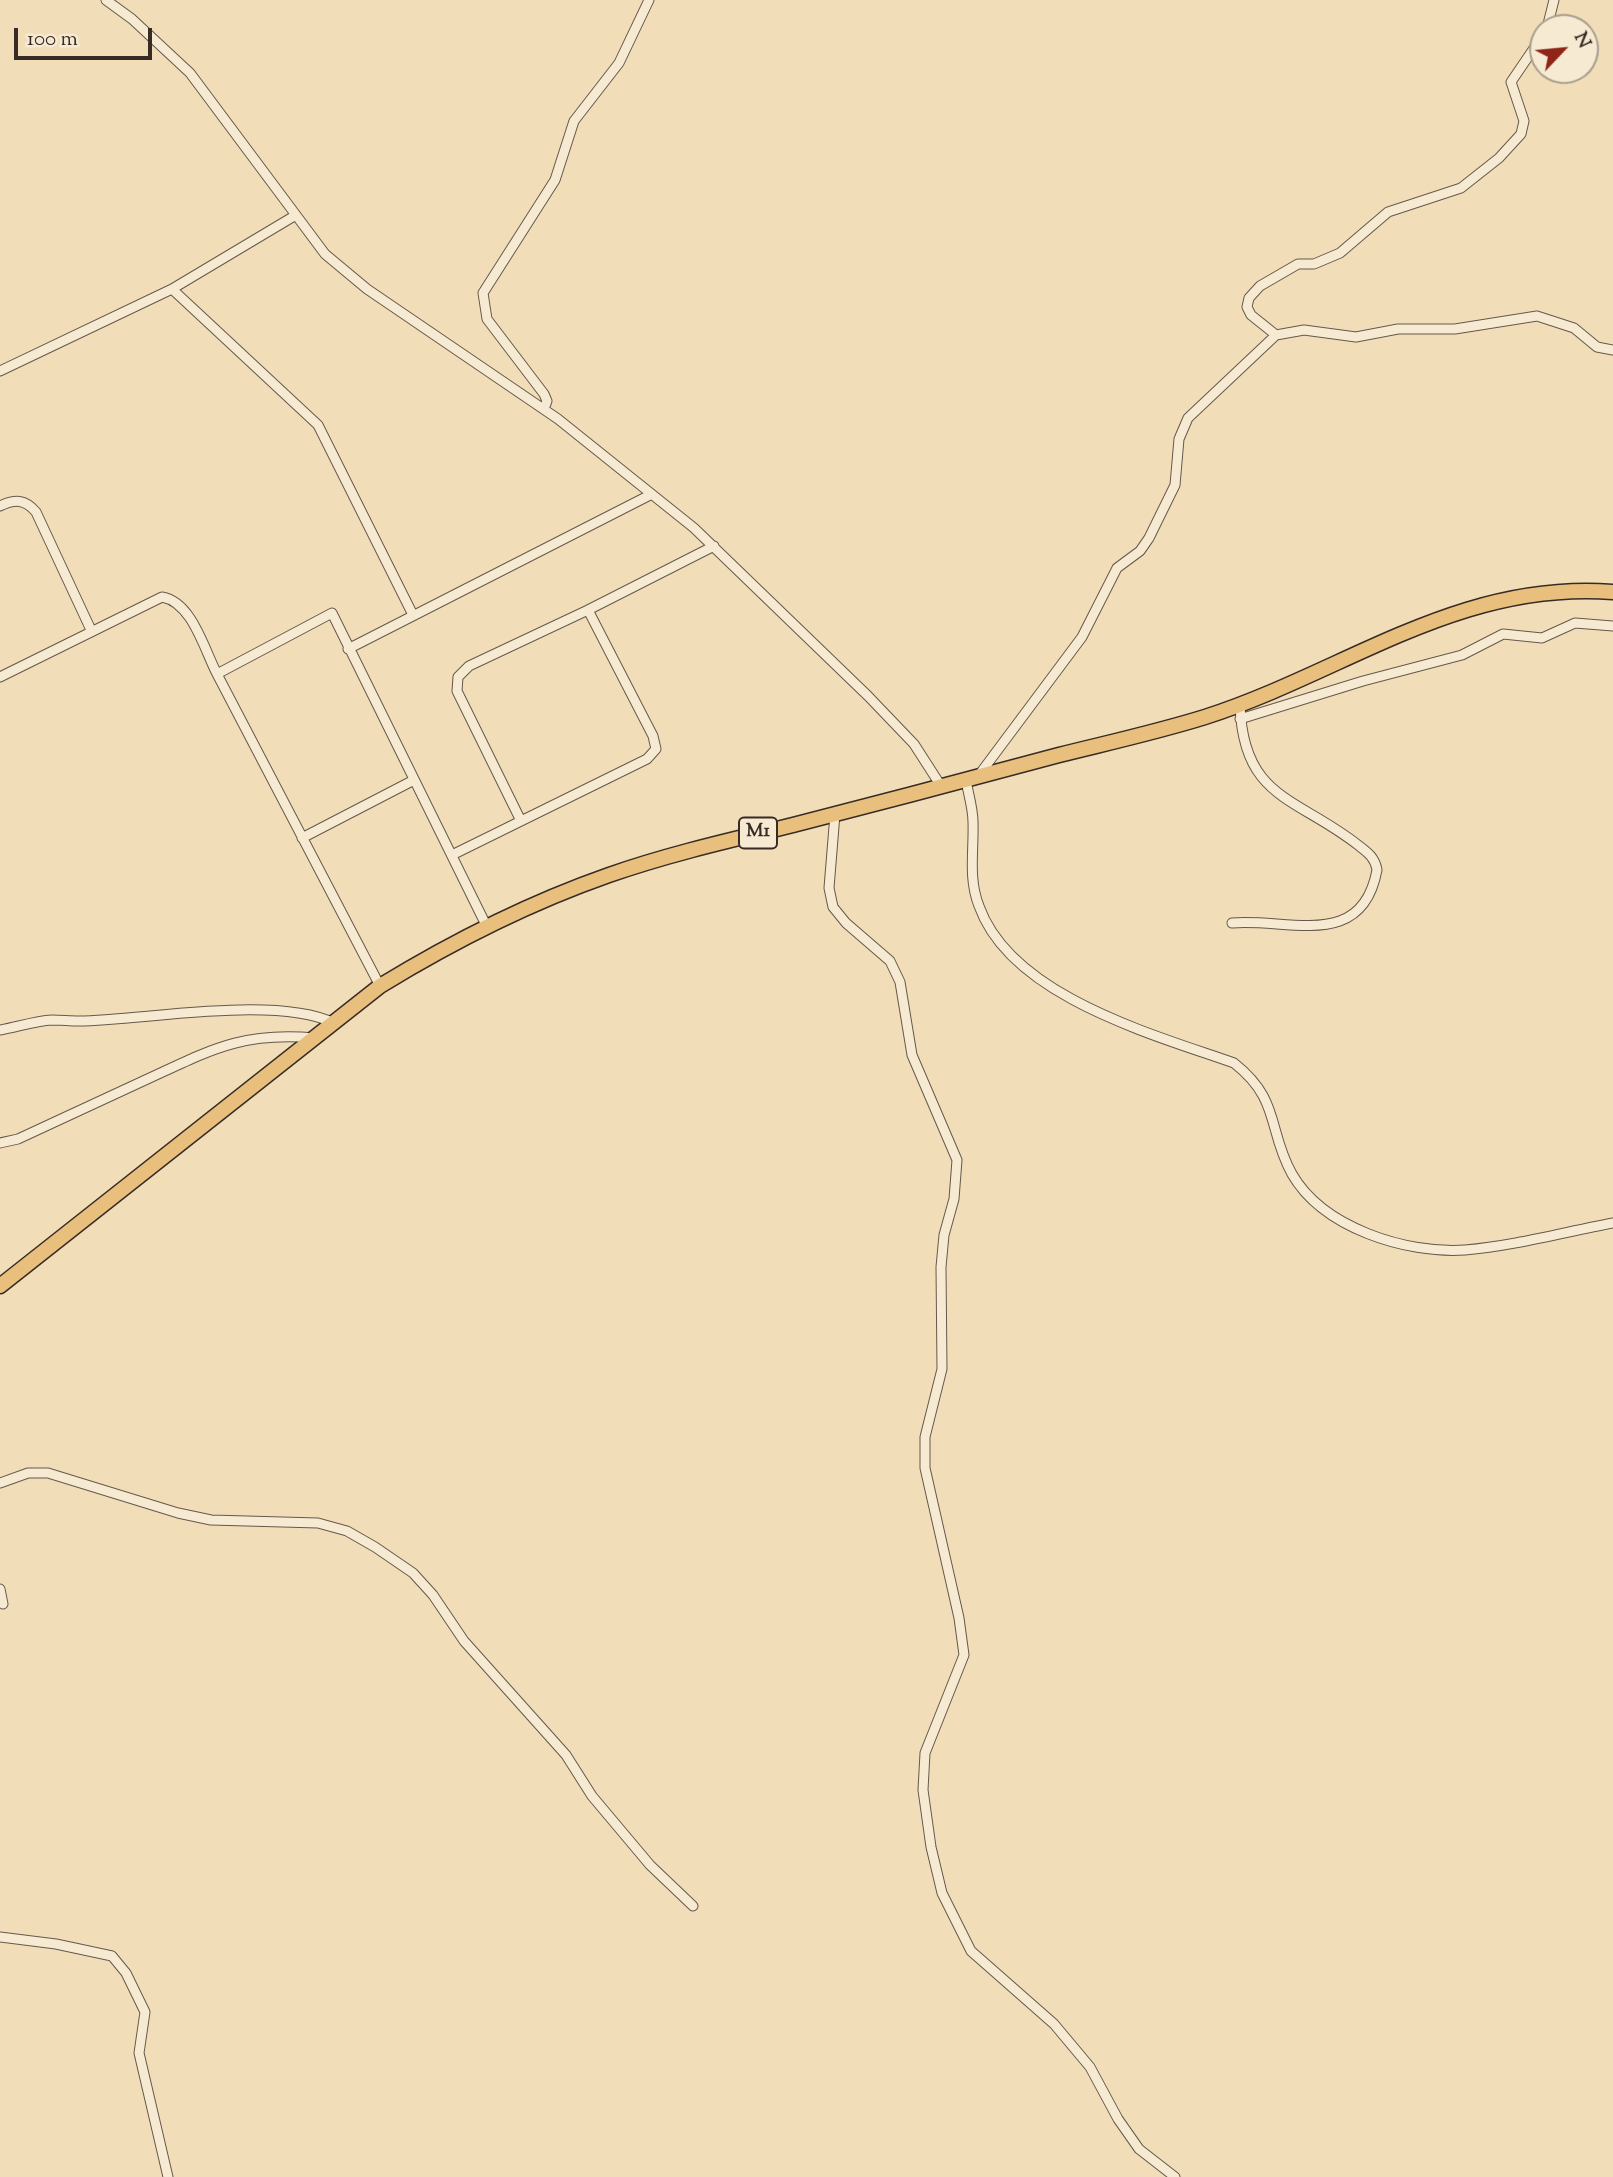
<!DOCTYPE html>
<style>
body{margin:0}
#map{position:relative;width:1613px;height:2177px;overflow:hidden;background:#f1deb9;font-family:"Sorts Mill Goudy",serif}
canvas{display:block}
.north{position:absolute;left:1529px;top:14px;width:70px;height:70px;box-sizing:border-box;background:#f6ead2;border:2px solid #aa9e8d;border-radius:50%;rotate:64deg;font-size:19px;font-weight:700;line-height:28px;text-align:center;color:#382b26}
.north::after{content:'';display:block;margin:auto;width:24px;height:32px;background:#8f2418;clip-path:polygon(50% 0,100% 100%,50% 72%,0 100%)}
.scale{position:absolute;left:14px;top:28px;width:138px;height:32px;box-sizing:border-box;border:4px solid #382b26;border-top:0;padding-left:9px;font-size:21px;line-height:24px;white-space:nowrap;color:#382b26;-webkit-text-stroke:5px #f6ead2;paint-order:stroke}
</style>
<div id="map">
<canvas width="1613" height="2177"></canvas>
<div class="north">N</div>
<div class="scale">100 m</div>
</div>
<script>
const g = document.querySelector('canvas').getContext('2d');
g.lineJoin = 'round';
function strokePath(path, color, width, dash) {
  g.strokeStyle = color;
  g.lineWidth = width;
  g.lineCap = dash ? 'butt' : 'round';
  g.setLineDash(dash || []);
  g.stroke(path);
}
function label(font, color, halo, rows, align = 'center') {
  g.font = font + ' "Sorts Mill Goudy",serif';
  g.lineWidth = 7;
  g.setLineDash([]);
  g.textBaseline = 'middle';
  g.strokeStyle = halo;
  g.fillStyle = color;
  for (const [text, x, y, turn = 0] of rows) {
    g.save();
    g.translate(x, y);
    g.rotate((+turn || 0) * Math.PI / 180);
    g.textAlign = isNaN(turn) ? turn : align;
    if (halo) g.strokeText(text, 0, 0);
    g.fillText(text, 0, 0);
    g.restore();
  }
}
const minor = new Path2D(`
 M106,0L132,19L190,73L325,254L367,289L558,419L694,528L868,696L914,744L941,786
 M1547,28L1554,0
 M172,289L318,425L413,615
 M1276,335L1251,315L1247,307L1249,298L1260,286L1298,264H1314L1340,253L1388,212L1461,188L1499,158L1521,134L1524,121L1511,82L1543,35
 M0,371L172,289L296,215
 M544,409L547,401L544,394L487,319L483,293L555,180L574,121L619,63L649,0
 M0,506C15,499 25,499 36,512L91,630
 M588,610L653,736L656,749L647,759L521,821L457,691L458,677L469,666Z
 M588,610L714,546
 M348,649L650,495
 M0,677L162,597C192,602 204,649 217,674
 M1240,719L1363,681L1462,655L1503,634L1542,638L1575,623L1613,626
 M979,775L1082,637L1117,568L1140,551L1149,538L1175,485L1179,439L1188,418L1276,335L1304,330L1356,337L1398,329H1455L1537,316L1574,328L1597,347L1613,350
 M966,780C968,793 973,808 973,822C974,851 968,878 979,906C1011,996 1152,1034 1234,1063C1281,1100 1267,1129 1292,1174C1323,1228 1406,1254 1465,1250C1514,1246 1565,1232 1613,1223
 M835,814L829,888L833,907L846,923L890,961L900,982L912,1055L957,1160L954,1199L944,1235L941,1267L942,1369L925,1437V1468L959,1618L964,1655L925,1753L923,1790L931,1847L942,1893L971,1951L1054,2024L1090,2067L1118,2119L1139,2149L1175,2177
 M302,838L414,780
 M452,855L521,821
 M1232,923C1289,918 1362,951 1377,870C1375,857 1367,852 1358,845C1297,797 1243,799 1240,705
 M380,986L217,674L332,613L487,927
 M0,1030C17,1027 35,1021 52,1020C61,1020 70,1021 79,1021C146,1020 275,995 334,1023
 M0,1143L18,1139C59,1120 100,1101 141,1082C207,1052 239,1031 315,1038
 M0,1483L28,1473H48L178,1513L211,1520L318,1523L347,1531L375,1547L413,1573L433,1595L464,1641L566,1755L592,1796L650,1865L693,1906
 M0,1589L3,1604
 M0,1937L56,1944L112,1956L126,1973L145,2012L139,2053L168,2177`);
const trunk = new Path2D(`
 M0,1286L380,986C452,942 529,903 609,875C669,854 731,840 793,825C882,802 970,779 1059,755C1107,743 1157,732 1205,717C1345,672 1458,580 1613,592`);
strokePath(minor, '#66584b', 11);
strokePath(trunk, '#382b26', 17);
strokePath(minor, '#f6ead2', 9);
strokePath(trunk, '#e8bf7c', 14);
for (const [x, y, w] of [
 [758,833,38]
]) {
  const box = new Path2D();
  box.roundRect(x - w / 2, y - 15.5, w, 31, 5);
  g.fillStyle = '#f6ead2';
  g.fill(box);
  strokePath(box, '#382b26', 2);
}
label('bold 19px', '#382b26', null, [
 ["M1",758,833]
]);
</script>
